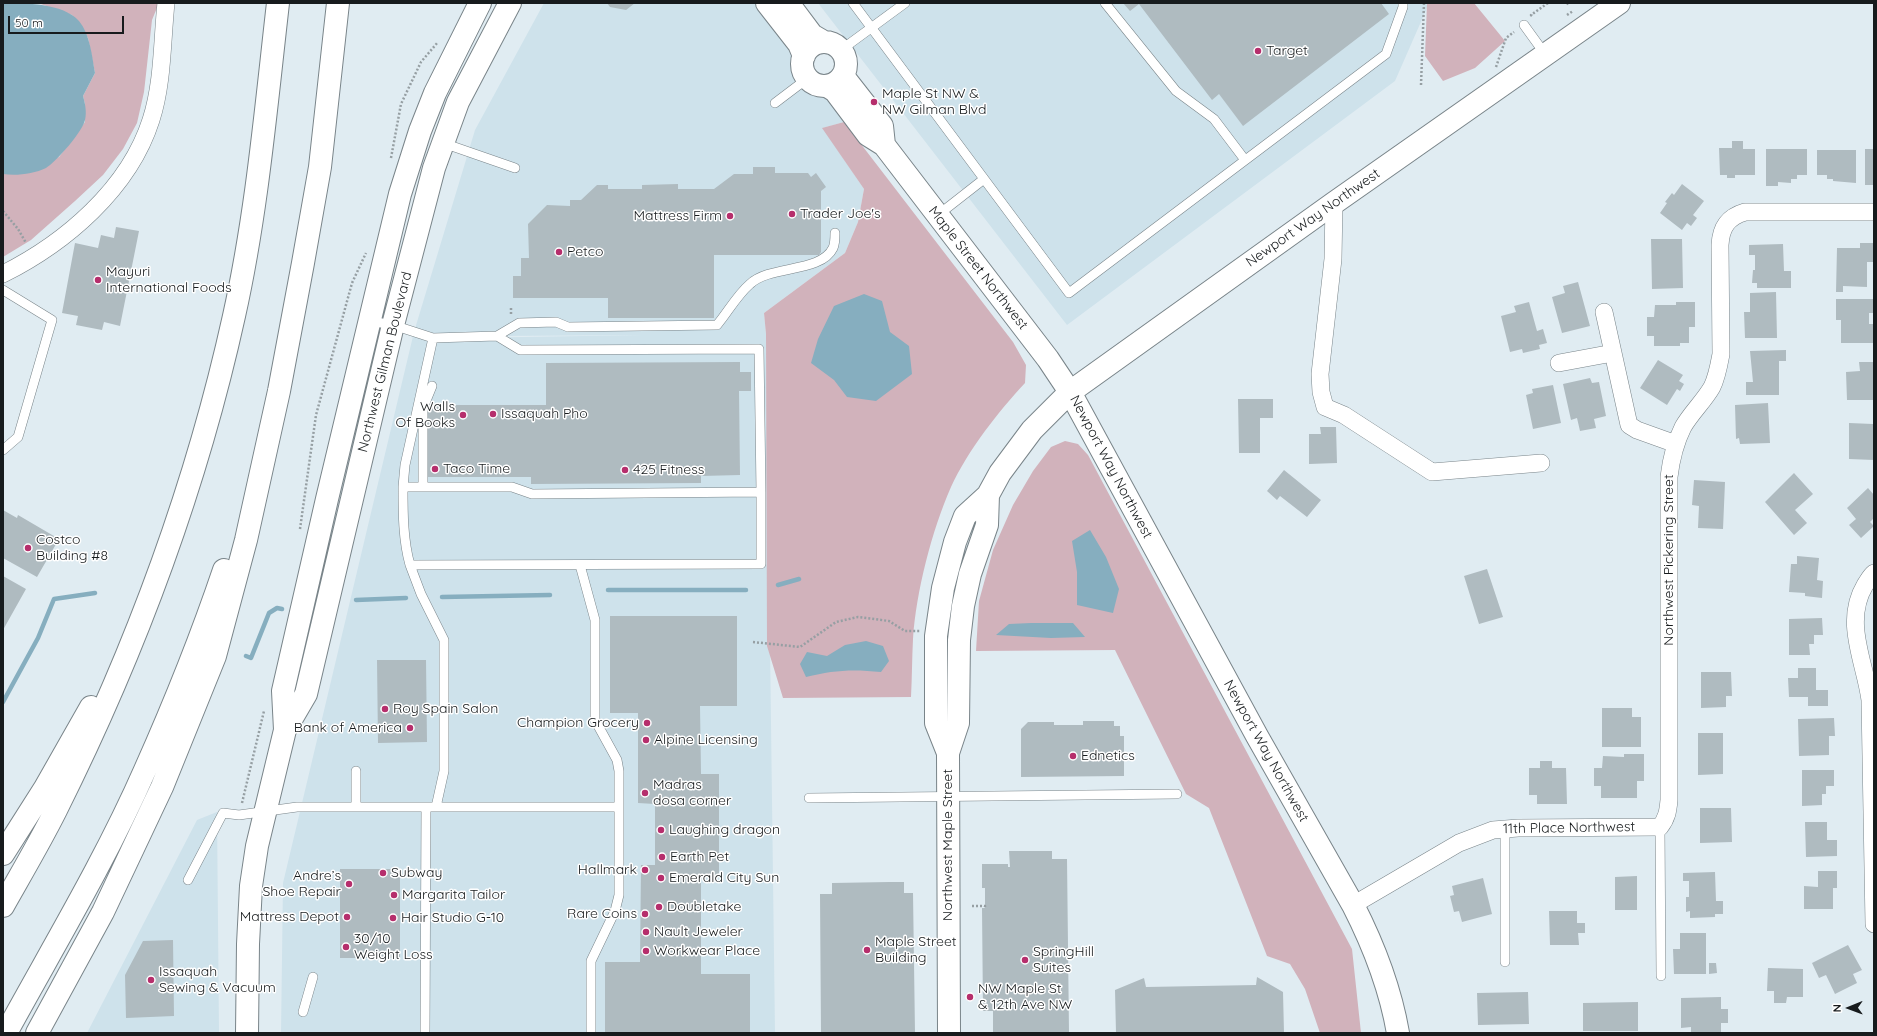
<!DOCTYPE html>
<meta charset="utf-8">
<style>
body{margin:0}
#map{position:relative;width:1877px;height:1036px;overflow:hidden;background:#e0ecf2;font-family:Quicksand,sans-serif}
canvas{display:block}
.frame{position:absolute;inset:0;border:4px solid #171b1d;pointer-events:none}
.north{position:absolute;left:1829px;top:988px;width:40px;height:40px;-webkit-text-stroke:3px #fff;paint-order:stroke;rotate:269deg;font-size:11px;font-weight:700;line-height:16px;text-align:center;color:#171b1d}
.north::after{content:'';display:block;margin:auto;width:14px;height:18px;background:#171b1d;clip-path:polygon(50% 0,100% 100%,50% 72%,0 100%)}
.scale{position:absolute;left:8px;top:16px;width:116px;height:18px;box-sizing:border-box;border:2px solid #171b1d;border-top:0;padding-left:5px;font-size:12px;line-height:14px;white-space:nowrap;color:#171b1d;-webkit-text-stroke:3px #fff;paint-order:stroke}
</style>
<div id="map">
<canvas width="1877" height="1036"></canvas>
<div class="frame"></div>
<div class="north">N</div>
<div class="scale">50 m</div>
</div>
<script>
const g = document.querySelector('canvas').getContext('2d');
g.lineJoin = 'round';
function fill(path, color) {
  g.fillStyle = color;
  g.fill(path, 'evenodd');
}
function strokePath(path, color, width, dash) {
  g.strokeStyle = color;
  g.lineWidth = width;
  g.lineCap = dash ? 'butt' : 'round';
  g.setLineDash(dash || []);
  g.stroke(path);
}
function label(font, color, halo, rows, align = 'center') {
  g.font = font + ' Quicksand,sans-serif';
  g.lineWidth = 3;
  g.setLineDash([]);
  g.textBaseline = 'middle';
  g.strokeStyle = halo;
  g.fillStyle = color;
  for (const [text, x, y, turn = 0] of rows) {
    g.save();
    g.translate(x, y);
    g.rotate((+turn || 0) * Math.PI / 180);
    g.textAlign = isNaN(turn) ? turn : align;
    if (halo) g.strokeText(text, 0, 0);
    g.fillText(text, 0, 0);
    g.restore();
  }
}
fill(new Path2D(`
 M544,3H754L844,122L823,128L864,189L858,222L845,253L764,313L766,334L775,1033H281L283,883L414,332L475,130ZM643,335L462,338L497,336Z
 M818,3H1427V8L1395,81L1067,325Z
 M217,812L219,1033H87L197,820Z`), '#cee2eb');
fill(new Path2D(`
 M38,3H159L152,20L144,92L137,123L123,149L103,175L75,201L31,240L3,257V174L59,157L85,122V104L83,96L95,73L88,38L72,15Z
 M1427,3H1474L1505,41L1475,68L1443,81L1425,56Z
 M844,122L1013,342L1026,365L1025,383C998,412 968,450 951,487C932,530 916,592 913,639C912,658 912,678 911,697L783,698L767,646L766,334L764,313L845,253L858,222L864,189L822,128Z
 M1065,441L1078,444L1088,455L1352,949L1361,1033H1320L1305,989L1290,964L1267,956L1209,808L1186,794L1115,650L976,651L979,601L993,550L1013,505L1033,471L1051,447Z`), '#d1b2bb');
fill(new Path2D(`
 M3,3C25,3 63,3 79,21C90,34 92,56 95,73L83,96C85,103 87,112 85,120C83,131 56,162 46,168C34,174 16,176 3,174Z
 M864,294L882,301L890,332L909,346L912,374L876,401L847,397L834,380L811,363L818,339L834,306Z
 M1090,530L1106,557L1119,589L1113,613L1077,605V572L1072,541Z
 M1031,623H1073L1085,637L1051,638L996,635L1009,624Z
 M866,641L883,646L889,661L881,672C853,669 833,670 806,677L800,664L807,652L827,656L845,645Z`), '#86aebf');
strokePath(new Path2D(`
 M778,585L799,579
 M608,590H746
 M442,597L550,595
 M356,600L406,598
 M246,656L251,658L269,613L277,608L282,609
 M3,702L38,638L54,599L95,593`), '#86aebf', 4.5);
fill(new Path2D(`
 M607,3H635L626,10L610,7Z
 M1123,3H1381L1389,14L1243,126L1219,94L1212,100L1139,4L1130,11Z
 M1732,141H1743V149H1755V175H1735V178H1727V175H1720L1719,148H1732Z
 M1766,149H1807V175H1797V179H1791V183L1778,182V186H1766Z
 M1865,149H1874V185H1865Z
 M1817,150H1856V183L1833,181V179H1827V175H1817Z
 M753,167H775V173H808L811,177L816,173L826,187L821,191V252L819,255H714V318H608V298H513V276H521V258H529L528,224L547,205L570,206V200H581L597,185H608V189H642V185L678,184V189H714L734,174H753Z
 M1682,184L1704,201L1693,215L1697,218L1691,226L1687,223L1682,230L1660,213L1667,203L1665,202L1672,193L1674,195Z
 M116,227L139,231L120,326L104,322L102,330L76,325L78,316L62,313L75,243L98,248L101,235L114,238Z
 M1651,239H1682L1683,288L1652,289Z
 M1860,243H1874V262H1867V287L1843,286V292H1836L1837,248H1860Z
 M1783,244L1784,271H1791V288H1757V283H1752L1753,270H1755V255H1749V245Z
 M1578,282L1590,326L1562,333L1552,297L1565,293L1563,286Z
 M1776,292L1777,338H1745L1744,312H1750V293Z
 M1836,299H1873V313H1869V324H1874V343H1841V320H1836Z
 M1529,302L1537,331L1543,329L1547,343L1539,345L1540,349L1523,353L1522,349L1510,352L1501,316L1516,312L1514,306Z
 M1676,302H1695V327H1689V343H1680V346H1654V336H1647V317H1654L1655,305H1676Z
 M1786,350V361H1779V395H1746V382H1753L1750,351Z
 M1658,360L1683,375L1679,381L1684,384L1680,391L1677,389L1667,405L1640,388Z
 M740,362V372H751V391H739L740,475L701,476V483L531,484V477H426V405H546V363Z
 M1859,362H1874V400H1847L1846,372L1860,371Z
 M1590,378L1592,383L1599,382L1606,416L1594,419L1596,428L1580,431L1577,418L1571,420L1563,384Z
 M1553,385L1561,423L1533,429L1526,395L1533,393L1532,389Z
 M1238,399H1273V418H1260V453H1239Z
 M1768,403L1770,443L1740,444L1739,438L1736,439L1735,405Z
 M1849,423L1873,424L1874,460L1849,459Z
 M1320,427H1336L1337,463L1309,464V434H1321Z
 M1284,470L1321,500L1307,517L1280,496L1277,500L1267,491Z
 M1794,473L1813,494L1795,510L1807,523L1794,535L1765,502Z
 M1694,480L1725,482L1723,529L1698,528L1699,506L1692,505Z
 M1868,488L1874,495V518L1870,522L1874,526L1861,538L1849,525L1856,519L1847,508Z
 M3,510L17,518L18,515L59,539L37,577L3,558Z
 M1797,556L1819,558L1817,580L1823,581L1822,598L1805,596V593L1789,592L1791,564H1797Z
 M1487,569L1503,617L1479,624L1464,576Z
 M3,576L26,589L3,630Z
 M610,616H737V706H700L701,774H719V876H701V974H750V1033H605V962H640L641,865H655V804L638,803V713H610Z
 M1822,618L1823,635H1814V644H1809L1810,655H1789V619Z
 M377,660H426L427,742L378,743Z
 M1798,668H1816V690H1828V706H1808V697H1789L1788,678H1798Z
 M1701,672H1731L1732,696H1726V707L1701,708Z
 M1602,708H1632V717H1641V747H1602Z
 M1834,718L1835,736H1829V755L1799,756L1798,719Z
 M1083,721H1114V726H1120V736H1124V776L1021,777V729L1028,722H1054V725H1083Z
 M1698,733H1723V774L1698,775Z
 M1624,754H1644V781H1637V798H1601V786H1594V768H1602L1603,756L1624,757Z
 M1540,761H1552V768H1566L1567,804H1537V795H1529V768H1540Z
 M1802,770H1834V786H1826V794H1822V805L1802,806Z
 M1700,808H1731L1732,842L1700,843Z
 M1805,822H1827V840H1837V856L1806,857Z
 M1009,851H1052V859H1067L1069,1033H993V1011H983L982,908H985V888H982V864H1008V867H1010Z
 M340,869H400V958H340Z
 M1818,871H1837V888H1833V909H1804V886L1818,887Z
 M1715,872L1716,901H1723V914H1715V917L1690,918V911L1686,912V897H1689V881H1683V873Z
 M1637,876V910H1615V877Z
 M1483,878L1492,914L1462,922L1459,911L1454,912L1450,896L1454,895L1452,886Z
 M889,882H904V893H913L915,1033H821L820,894H832V883Z
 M1549,911H1577V923H1585V933H1578L1579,945H1550Z
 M1680,933H1706V974H1674L1673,949H1680Z
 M173,940L174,1016L126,1018L125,975L143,941Z
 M1848,945L1862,970L1853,974L1857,983L1835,994L1826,975L1819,978L1812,963Z
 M1709,963H1716L1717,973L1709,974Z
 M1768,968L1803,969V997H1787L1786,1003H1774V991H1767Z
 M1257,977L1283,992L1284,1033H1116L1115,990L1144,978L1146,987L1256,985Z
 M1528,992L1529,1024L1478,1025L1477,993Z
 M1721,997V1009H1728V1023H1721V1033H1691V1027L1681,1028V998Z
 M1638,1002V1031H1583V1003Z`), '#afbbc0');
const lane = new Path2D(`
 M853,3L1069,293L1386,54L1403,7V3
 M1105,3L1176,91L1214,119L1245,160
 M1524,25L1545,54
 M841,50L905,3
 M775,103L808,78
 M443,143L515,168
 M938,215L984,179
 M3,290L52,320L18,437L3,450
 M370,321L393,325L433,338L497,336L520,350L759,349L761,492
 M497,336L519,323L556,322L568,327L717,325C728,312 737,295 750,284C770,265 821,273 833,248C835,244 835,237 835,233
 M403,487C403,513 403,540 410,565L761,564V492L532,494L512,487H403L405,465L433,338
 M423,487V408L432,386
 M410,565L421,594L444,640V771L436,807
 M580,565L595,620V720L617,760L619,771V895L615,911L591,961V1033
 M356,771V807
 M809,798L1177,794
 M1660,827L1661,976
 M188,880L223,813L239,815L297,807H619
 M1505,962V829
 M303,1012L313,977
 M425,1033L426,807`);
const street = new Path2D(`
 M1334,203L1333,259L1320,374L1321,392L1325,407L1344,415L1432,472L1541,463
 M3,274C65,243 129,189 151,120C163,83 162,41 166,3
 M1604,312L1629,425L1637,430L1676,444
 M1559,363L1613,353
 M1874,573C1870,576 1868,581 1865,585C1843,622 1865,662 1870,700L1874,924
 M1353,905L1459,843L1493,830L1518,828L1660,827C1667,818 1668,811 1669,800V477C1671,460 1675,443 1683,427C1691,413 1704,401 1712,387C1717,377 1719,365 1721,354L1720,245C1721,227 1728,217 1745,212H1874`);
const secondary = new Path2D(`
 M767,3L799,44L804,56
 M788,3L812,35L824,42
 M802 64a22 22 0 1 1 44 0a22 22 0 1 1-44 0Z
 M844,74L846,80L882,126L884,145
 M827,86L835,91L868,135L884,145L1048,359L1070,392L1257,736L1353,905C1374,946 1390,987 1398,1033
 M285,730L283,691L327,499L400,194L420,131L435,93L480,3
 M948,753L936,723V636L943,588L955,542L965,516L988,495L1000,473L1032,430L1070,392L1334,203L1619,3
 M247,1033L248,944L251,886L257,846L285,730L306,694L393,325L434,168L458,102L510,3
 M949,1033L948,753L958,723L959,640L963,606L970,574L987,525L988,495`);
const highway = new Path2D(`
 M3,854L45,788L91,707
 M3,906C21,874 40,842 56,810C135,652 196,488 234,316C257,213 266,107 278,3
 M6,1033C53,947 105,861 145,770C174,705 201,638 224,570
 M37,1033L103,912L162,787L215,656L246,540L279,391L303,263L320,167L338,3`);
strokePath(lane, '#798489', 10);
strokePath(street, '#798489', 18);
strokePath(secondary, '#798489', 24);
strokePath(highway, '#798489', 24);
strokePath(new Path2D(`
 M1567,3L1569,5
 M1567,15L1573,11
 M1532,16L1531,15L1548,3
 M1496,67L1506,38L1514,32
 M1421,85L1424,3
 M391,158L401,104L421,62L438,42
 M3,211L18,229L26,243
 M511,308V315
 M300,529L316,415L352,283L366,253
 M753,642L800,647L836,622L858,617L889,621L905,631H920
 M242,803L264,711
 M972,906H985V908`), '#969fa3', 2.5, [2, 2]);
strokePath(lane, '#fff', 9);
strokePath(street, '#fff', 17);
strokePath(secondary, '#fff', 22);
strokePath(highway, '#fff', 22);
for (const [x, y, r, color] of [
 [1258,51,4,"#b62e6c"],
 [874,102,4,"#b62e6c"],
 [792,214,4,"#b62e6c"],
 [730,216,4,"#b62e6c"],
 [559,252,4,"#b62e6c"],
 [98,280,4,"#b62e6c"],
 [493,414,4,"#b62e6c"],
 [463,415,4,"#b62e6c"],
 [435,469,4,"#b62e6c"],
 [625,470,4,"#b62e6c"],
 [28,548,4,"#b62e6c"],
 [385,709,4,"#b62e6c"],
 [647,723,4,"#b62e6c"],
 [410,728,4,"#b62e6c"],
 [646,740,4,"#b62e6c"],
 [1073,756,4,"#b62e6c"],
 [645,793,4,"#b62e6c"],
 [661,830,4,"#b62e6c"],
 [662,857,4,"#b62e6c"],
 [645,870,4,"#b62e6c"],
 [383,873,4,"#b62e6c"],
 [661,878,4,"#b62e6c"],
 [349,884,4,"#b62e6c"],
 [394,895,4,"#b62e6c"],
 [659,907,4,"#b62e6c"],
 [645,914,4,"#b62e6c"],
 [347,917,4,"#b62e6c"],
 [393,918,4,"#b62e6c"],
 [646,932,4,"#b62e6c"],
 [346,947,4,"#b62e6c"],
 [867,950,4,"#b62e6c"],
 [646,951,4,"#b62e6c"],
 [1025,960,4,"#b62e6c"],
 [151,980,4,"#b62e6c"],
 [970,997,4,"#b62e6c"]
]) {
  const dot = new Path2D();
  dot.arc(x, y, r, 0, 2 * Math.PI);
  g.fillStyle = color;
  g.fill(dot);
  strokePath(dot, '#fff', 1.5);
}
label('14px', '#171b1d', '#fff', [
 ["Target",1266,51],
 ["Maple St NW &",882,94],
 ["NW Gilman Blvd",882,110],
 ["Trader Joe's",800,214],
 ["Mattress Firm",722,216,"right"],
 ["Petco",567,252],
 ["Mayuri",106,272],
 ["International Foods",106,288],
 ["Walls",455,407,"right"],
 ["Of Books",455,423,"right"],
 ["Issaquah Pho",501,414],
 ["Taco Time",443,469],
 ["425 Fitness",633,470],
 ["Costco",36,540],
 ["Building #8",36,556],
 ["Roy Spain Salon",393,709],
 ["Champion Grocery",639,723,"right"],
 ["Bank of America",402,728,"right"],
 ["Alpine Licensing",654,740],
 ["Ednetics",1081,756],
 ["Madras",653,785],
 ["dosa corner",653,801],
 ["Laughing dragon",669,830],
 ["Earth Pet",670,857],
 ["Hallmark",637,870,"right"],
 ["Subway",391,873],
 ["Andre’s",341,876,"right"],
 ["Shoe Repair",341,892,"right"],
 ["Emerald City Sun",669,878],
 ["Margarita Tailor",402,895],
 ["Doubletake",667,907],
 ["Rare Coins",637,914,"right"],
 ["Mattress Depot",339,917,"right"],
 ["Hair Studio G-10",401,918],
 ["Nault Jeweler",654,932],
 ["30/10",354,939],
 ["Weight Loss",354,955],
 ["Maple Street",875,942],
 ["Building",875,958],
 ["Workwear Place",654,951],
 ["SpringHill",1033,952],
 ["Suites",1033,968],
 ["Issaquah",159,972],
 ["Sewing & Vacuum",159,988],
 ["NW Maple St",978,989],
 ["& 12th Ave NW",978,1005]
], 'left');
label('14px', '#171b1d', '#fff', [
 ["Newport Way Northwest",1313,218,-35],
 ["Maple Street Northwest",978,268,52],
 ["Northwest Gilman Boulevard",385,362,-76],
 ["Newport Way Northwest",1111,467,62],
 ["Northwest Pickering Street",1669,560,-90],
 ["Newport Way Northwest",1266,751,61],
 ["11th Place Northwest",1569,828,-1],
 ["Northwest Maple Street",948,845,-90]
]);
</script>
